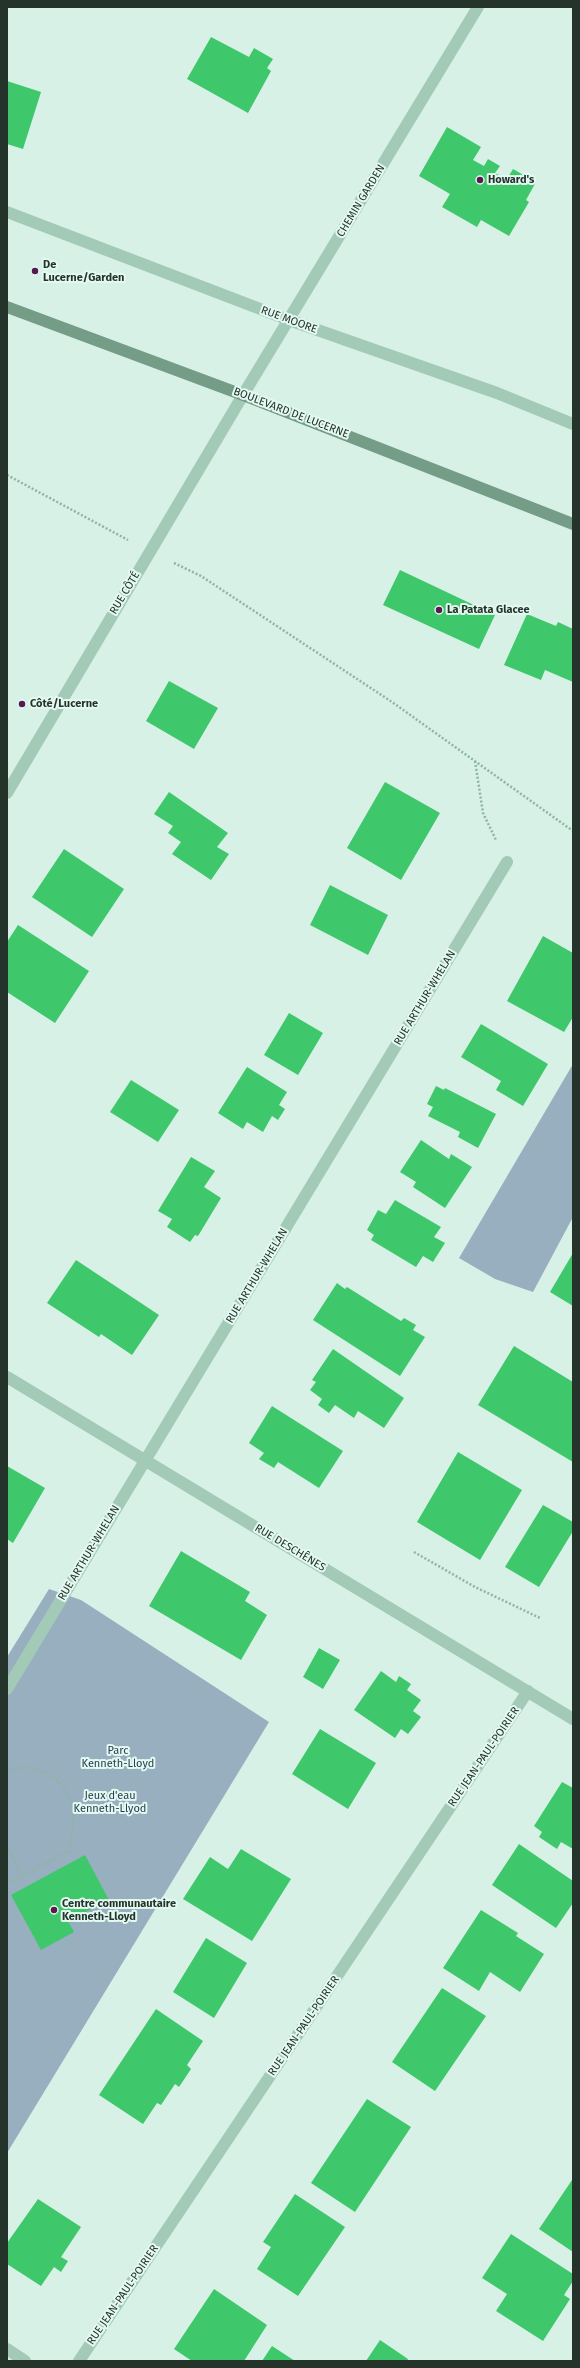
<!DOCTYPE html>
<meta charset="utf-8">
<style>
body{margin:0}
#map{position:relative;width:580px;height:2368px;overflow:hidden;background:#d7f1e7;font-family:"Fira Sans",sans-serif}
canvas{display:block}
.frame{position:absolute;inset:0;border:8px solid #25342b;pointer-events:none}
</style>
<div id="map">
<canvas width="580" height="2368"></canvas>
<div class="frame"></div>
</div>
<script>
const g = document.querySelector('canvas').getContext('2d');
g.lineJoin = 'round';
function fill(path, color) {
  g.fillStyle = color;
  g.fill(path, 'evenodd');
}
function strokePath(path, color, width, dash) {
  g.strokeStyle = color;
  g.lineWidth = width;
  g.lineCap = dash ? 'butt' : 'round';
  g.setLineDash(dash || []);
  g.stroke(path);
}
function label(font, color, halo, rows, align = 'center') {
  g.font = font + ' "Fira Sans",sans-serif';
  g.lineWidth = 4;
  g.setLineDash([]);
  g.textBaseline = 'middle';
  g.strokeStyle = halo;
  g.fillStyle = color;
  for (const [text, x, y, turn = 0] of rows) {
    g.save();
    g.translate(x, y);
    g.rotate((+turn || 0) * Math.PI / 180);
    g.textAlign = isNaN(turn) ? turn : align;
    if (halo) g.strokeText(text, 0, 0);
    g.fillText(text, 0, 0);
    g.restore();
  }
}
fill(new Path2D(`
 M573,1064V1217L533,1292L495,1279L459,1258Z
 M49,1589L81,1600L269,1722L7,2153V1657Z`), '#98afc0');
fill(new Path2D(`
 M211,37L249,57L254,48L273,59L267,68L271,71L248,113L187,79Z
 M7,81L41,92L23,149L7,144Z
 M447,127L481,147L473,160L484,166L488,159L500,166L495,173L507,179L513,169L536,182L526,200L529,202L509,236L481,220L477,227L442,207L450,194L419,176Z
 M400,570L495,615L479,649L383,605Z
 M527,614L556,626L558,622L573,629V682L545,670L541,680L504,665Z
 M169,681L218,708L194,749L146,721Z
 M385,782L440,813L401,880L347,848Z
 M169,792L228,833L217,847L229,854L211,880L172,854L181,842L168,833L173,826L154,814Z
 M64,849L124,889L92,937L32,897Z
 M330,885L388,915L368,955L310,925Z
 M18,925L89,971L55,1023L7,992V942Z
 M543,936L573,953V1017L564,1032L507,1001Z
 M289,1013L323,1033L298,1075L264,1055Z
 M481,1024L548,1064L523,1106L496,1090L501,1081L461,1057Z
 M247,1067L287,1092L279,1105L285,1109L278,1120L272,1116L263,1132L247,1122L243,1129L218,1113Z
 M131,1080L179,1110L158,1142L110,1112Z
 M436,1086L444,1090L445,1088L496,1114L478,1148L458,1137L460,1132L428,1116L433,1107L427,1104Z
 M421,1140L449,1159L451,1154L472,1167L445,1208L413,1187L416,1182L400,1172Z
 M191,1157L215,1171L204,1187L221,1198L198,1236L195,1235L190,1242L167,1227L172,1219L158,1211Z
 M395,1200L441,1227L434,1237L445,1243L433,1262L423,1256L416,1267L371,1240L374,1235L367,1230L378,1210L386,1214Z
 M573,1253V1306L550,1292Z
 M76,1260L159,1315L132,1355L101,1334L99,1337L47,1303Z
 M337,1283L345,1289L347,1287L401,1321L404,1318L416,1325L413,1330L425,1337L400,1376L313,1320Z
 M514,1346L573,1382V1462L478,1405Z
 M333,1349L404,1398L384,1428L358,1411L354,1418L335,1405L329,1413L318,1405L322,1399L310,1390L316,1382L312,1380Z
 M272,1406L343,1451L319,1488L278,1462L274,1468L259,1459L264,1453L249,1443Z
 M458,1452L522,1490L480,1560L417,1522Z
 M7,1466L45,1488L13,1543L7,1539Z
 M543,1505L573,1522V1531L539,1587L505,1567Z
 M181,1551L250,1592L245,1601L267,1615L241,1660L149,1606Z
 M319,1648L340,1660L323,1689L303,1677Z
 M381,1671L396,1682L399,1676L411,1684L407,1690L421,1700L413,1711L421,1717L408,1734L401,1729L395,1738L354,1710Z
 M320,1729L376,1763L348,1809L292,1774Z
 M562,1782L573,1788V1849L561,1842L557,1849L539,1837L542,1832L534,1826Z
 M519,1844L573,1881V1903L556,1928L492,1885Z
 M241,1849L291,1879L252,1941L183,1899L210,1857L228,1869Z
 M85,1855L109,1900L68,1921L74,1932L41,1950L11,1895Z
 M481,1910L518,1933L516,1936L544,1954L520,1992L490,1972L479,1991L443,1968Z
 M206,1938L247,1963L214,2018L173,1992Z
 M442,1988L486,2016L435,2091L392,2062Z
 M156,2009L203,2041L187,2065L191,2069L179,2087L175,2084L161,2105L157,2103L143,2124L99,2095Z
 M367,2099L411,2127L355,2212L311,2183Z
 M572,2180L573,2181V2252L539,2229Z
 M295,2194L345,2227L298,2296L257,2269L271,2247L263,2242Z
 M38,2199L81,2227L61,2257L68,2261L61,2272L54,2267L41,2286L7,2264V2243Z
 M511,2234L573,2274V2281L564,2295L570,2299L543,2341L496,2311L507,2294L482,2278Z
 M214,2289L267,2325L244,2361H192L174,2349Z
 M380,2340L408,2359L407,2361H366Z
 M272,2346L295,2361H262Z`), '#3fc76b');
strokePath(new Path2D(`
 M7,475L128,540
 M174,563L201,576L392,702L573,831
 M475,761L483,813L496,840
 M414,1552L475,1587L540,1618
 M7,1771C13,1770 22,1767 28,1767C33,1767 38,1771 43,1772C77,1787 78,1820 68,1851L23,1876L7,1847
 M7,1883L23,1876`), '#8eb5a2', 2.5, [2, 2]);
strokePath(new Path2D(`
 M7,212L289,320L497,393L573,424
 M7,793L243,395L478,7
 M7,1377L573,1719
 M7,1689L507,862
 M7,2349L25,2361
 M79,2361L528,1691`), '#a3c9b7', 12);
strokePath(new Path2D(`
 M7,307L243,395L573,524`), '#759c86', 12);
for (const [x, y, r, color] of [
 [480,180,4,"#551b4d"],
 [35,271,4,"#551b4d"],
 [439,610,4,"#551b4d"],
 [22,704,4,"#551b4d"],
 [54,1910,4,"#551b4d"]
]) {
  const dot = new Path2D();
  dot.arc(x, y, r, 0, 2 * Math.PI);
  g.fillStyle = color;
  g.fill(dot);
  strokePath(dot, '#e3f9f1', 1.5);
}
label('bold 11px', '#25342b', '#e3f9f1', [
 ["Howard's",488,180],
 ["De",43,265],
 ["Lucerne/Garden",43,278],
 ["La Patata Glacee",447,610],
 ["Côté/Lucerne",30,704],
 ["Centre communautaire",62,1904],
 ["Kenneth-Lloyd",62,1917]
], 'left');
label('11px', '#25342b', '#e3f9f1', [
 ["CHEMIN GARDEN",361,201,-59],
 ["RUE MOORE",289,320,20],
 ["BOULEVARD DE LUCERNE",291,413,21],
 ["RUE CÔTÉ",125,593,-59],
 ["RUE ARTHUR-WHELAN",425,998,-59],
 ["RUE ARTHUR-WHELAN",257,1276,-59],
 ["RUE DESCHÊNES",290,1548,31],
 ["RUE ARTHUR-WHELAN",89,1553,-59],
 ["RUE JEAN-PAUL-POIRIER",484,1757,-56],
 ["RUE JEAN-PAUL-POIRIER",304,2026,-56],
 ["RUE JEAN-PAUL-POIRIER",123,2295,-56]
]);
label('11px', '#294052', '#e3f9f1', [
 ["Parc",118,1751],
 ["Kenneth-Lloyd",118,1764],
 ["Jeux d'eau",110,1796],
 ["Kenneth-Llyod",110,1809]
]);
</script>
